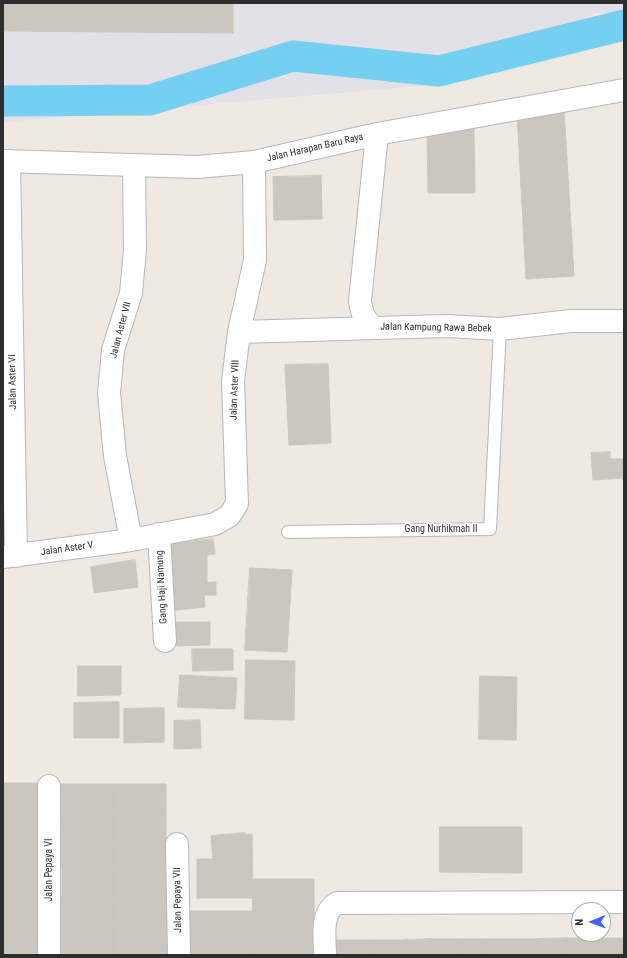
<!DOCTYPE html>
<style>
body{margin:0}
#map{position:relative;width:627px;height:958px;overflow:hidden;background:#efe9e1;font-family:"Roboto Condensed",sans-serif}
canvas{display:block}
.frame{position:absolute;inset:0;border:4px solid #2e2e2e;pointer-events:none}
.north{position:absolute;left:571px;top:902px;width:40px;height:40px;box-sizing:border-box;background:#fff;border:1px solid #ababab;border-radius:50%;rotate:269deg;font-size:11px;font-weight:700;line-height:16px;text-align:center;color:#2e2e2e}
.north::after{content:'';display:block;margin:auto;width:14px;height:18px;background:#4264fb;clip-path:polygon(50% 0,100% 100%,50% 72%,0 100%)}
</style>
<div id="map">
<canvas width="627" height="958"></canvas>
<div class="frame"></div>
<div class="north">N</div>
</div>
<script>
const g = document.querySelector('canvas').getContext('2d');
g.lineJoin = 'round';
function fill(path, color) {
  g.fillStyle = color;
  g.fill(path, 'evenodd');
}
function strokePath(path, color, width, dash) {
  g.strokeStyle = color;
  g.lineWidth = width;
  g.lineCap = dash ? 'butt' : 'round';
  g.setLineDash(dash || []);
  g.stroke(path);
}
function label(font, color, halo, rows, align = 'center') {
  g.font = font + ' "Roboto Condensed",sans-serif';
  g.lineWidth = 3;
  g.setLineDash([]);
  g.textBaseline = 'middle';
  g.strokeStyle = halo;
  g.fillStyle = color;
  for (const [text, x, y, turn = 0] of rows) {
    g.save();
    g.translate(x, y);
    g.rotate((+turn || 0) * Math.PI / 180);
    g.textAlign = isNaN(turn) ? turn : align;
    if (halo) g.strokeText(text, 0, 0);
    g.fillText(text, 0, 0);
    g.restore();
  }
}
fill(new Path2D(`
 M3,3H624V13H596L443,84L3,122Z`), '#e3e1e8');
strokePath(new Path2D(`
 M3,101L150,100L293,56L439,71L624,25`), '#75cff0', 31);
const building = new Path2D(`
 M3,3H233V33L3,31Z
 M564,110L574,276L526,279L517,113Z
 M474,129L475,193H428L427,130Z
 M321,176L322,219L274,220L273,177Z
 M328,364L331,443L289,445L285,365Z
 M610,452V459H624V478L593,480L591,453Z
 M213,539L215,554L207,555V582L202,583L216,582V595H204L205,607L167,611L160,545Z
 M135,560L138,587L94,593L91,567Z
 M250,568L292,570L287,652L245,650Z
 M174,622H210V645L175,646Z
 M192,649H233V670L193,671Z
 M246,660L295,661L294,720L245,719Z
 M78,666H121V695L78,696Z
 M180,675L237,678L235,709L178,707Z
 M480,676L517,677L516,740L479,739Z
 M119,702V738H74V703Z
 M164,708V742L124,743V709Z
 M200,720L201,748L174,749V721Z
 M3,783H43L44,810H3Z
 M61,784H113V815H61Z
 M113,784H166V815H113Z
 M3,810H44V830H3Z
 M61,815H113V841H62Z
 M113,815H166V841H113Z
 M440,827H522V873L440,872Z
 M3,830H44V864H3Z
 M245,833V835L252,834L253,898H197V859H213L211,836Z
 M62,841H113V865L62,866Z
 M113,841H166V865H113Z
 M3,864H44V894H3Z
 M113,865H166V898H113Z
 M113,865V898H62V866Z
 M253,879H314V911H253Z
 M3,894H44V924H3Z
 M62,898H113V926H62Z
 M113,898H166L167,926H113Z
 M190,911H253L254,939H190Z
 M253,911H314V939H254Z
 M3,924H44V955H3Z
 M62,926H113V955H62Z
 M113,926H167V955H113Z
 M567,938H592V955H567Z
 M567,938V955H537V939Z
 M592,938H620V955H592Z
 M620,938H624V955H620Z
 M190,939H254V955H191Z
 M254,939H314L315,955H254Z
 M432,939H459V955H432Z
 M432,939V955H403V940Z
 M459,939H485V955H459Z
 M485,939H515L516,955H485Z
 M515,939H537V955H516Z
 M332,940H373V955H332Z
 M373,940H403V955H373Z`);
fill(building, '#cbc7bf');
strokePath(building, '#cbc5ba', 1);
const lane = new Path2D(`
 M288,532L490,529L500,329`);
const street = new Path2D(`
 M377,134L360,301C362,314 364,321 375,328L447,326L500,329L571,321H624
 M9,161L16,556
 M239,332L375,328
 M159,534L165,641
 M131,540L115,456L109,393L113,350L131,293L135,250L134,165
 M3,557L131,540L215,524L229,516L237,504L233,381L239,332L255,260L254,162
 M49,786V955
 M177,844L179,955
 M325,955C325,937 320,913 337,903L624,902`);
const secondary = new Path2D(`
 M3,161L197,167L254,162L377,134L624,90`);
strokePath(lane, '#b4b7c1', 14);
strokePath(street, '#b4b7c1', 24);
strokePath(secondary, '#b4b7c1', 24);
strokePath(lane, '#fff', 12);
strokePath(street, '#fff', 22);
strokePath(secondary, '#fff', 22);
label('10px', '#2e2e2e', '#fff', [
 ["Jalan Harapan Baru Raya",315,148,-13],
 ["Jalan Kampung Rawa Bebek",436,328,1],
 ["Jalan Aster VII",121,330,-75],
 ["Jalan Aster VI",13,382,-91],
 ["Jalan Aster VIII",235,390,-88],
 ["Gang Nurhikmah II",441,529],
 ["Jalan Aster V",67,549,-8],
 ["Gang Haji Namung",162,587,-93],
 ["Jalan Pepaya VI",49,870,-90],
 ["Jalan Pepaya VII",178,900,-91]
]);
</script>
